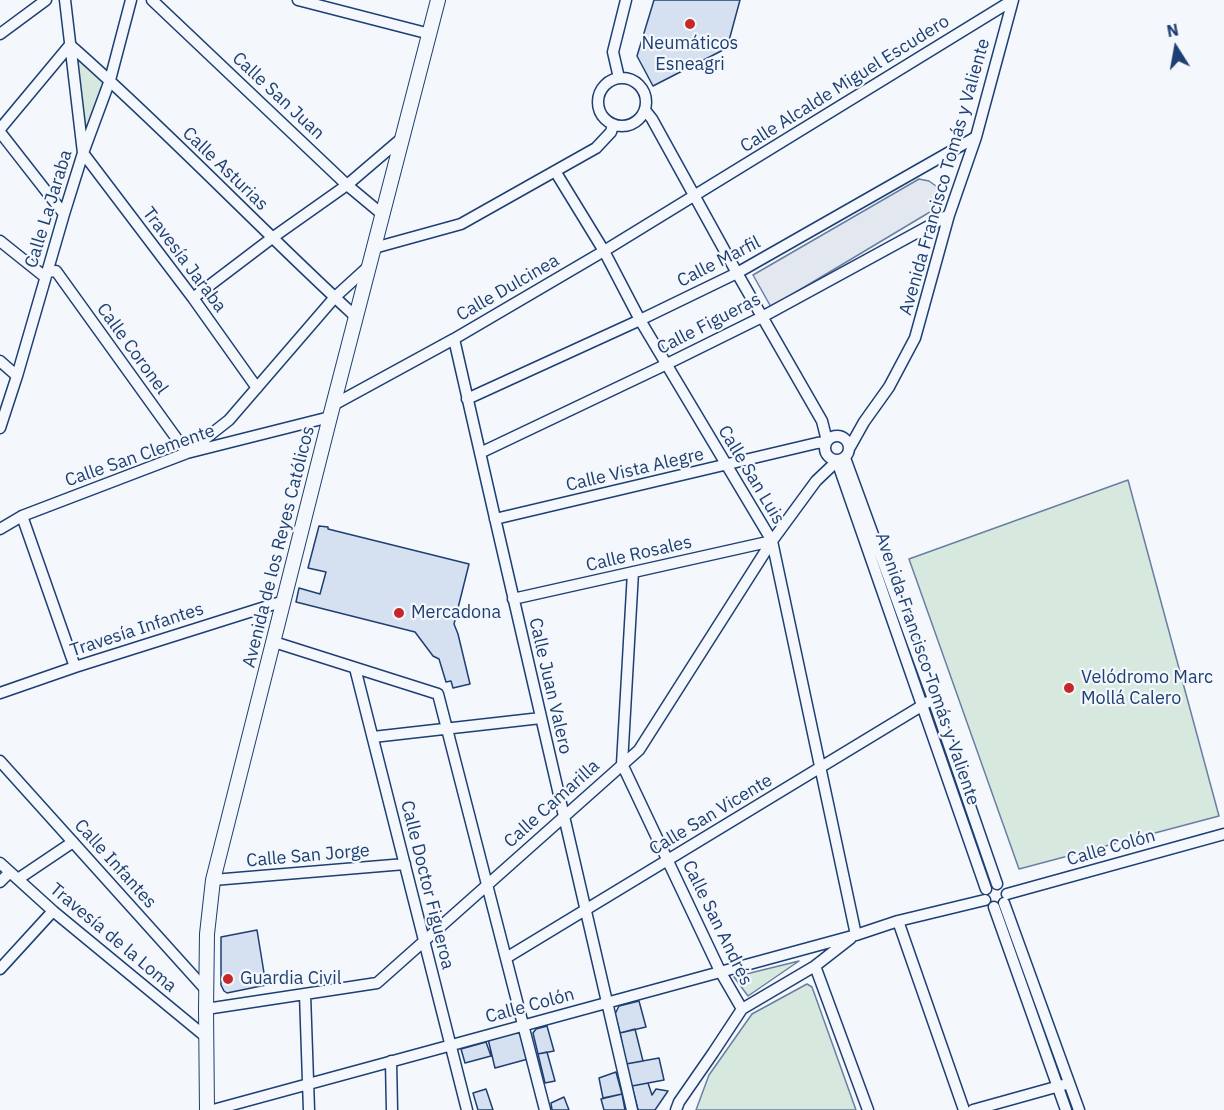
<!DOCTYPE html>
<meta charset="utf-8">
<style>
body{margin:0}
#map{position:relative;width:1224px;height:1110px;overflow:hidden;background:#f4f7fb;font-family:"IBM Plex Sans",sans-serif}
canvas{display:block}
.north{position:absolute;left:1146px;top:18px;width:60px;height:60px;-webkit-text-stroke:4px #f4f7fb;paint-order:stroke;rotate:349deg;font-size:16px;font-weight:700;line-height:24px;text-align:center;color:#1d3f73}
.north::after{content:'';display:block;margin:auto;width:21px;height:27px;background:#1d3f73;clip-path:polygon(50% 0,100% 100%,50% 72%,0 100%)}
</style>
<div id="map">
<canvas width="1224" height="1110"></canvas>
<div class="north">N</div>
</div>
<script>
const g = document.querySelector('canvas').getContext('2d');
g.lineJoin = 'round';
function fill(path, color) {
  g.fillStyle = color;
  g.fill(path, 'evenodd');
}
function strokePath(path, color, width, dash) {
  g.strokeStyle = color;
  g.lineWidth = width;
  g.lineCap = dash ? 'butt' : 'round';
  g.setLineDash(dash || []);
  g.stroke(path);
}
function label(font, color, halo, rows, align = 'center') {
  g.font = font + ' "IBM Plex Sans",sans-serif';
  g.lineWidth = 4.5;
  g.setLineDash([]);
  g.textBaseline = 'middle';
  g.strokeStyle = halo;
  g.fillStyle = color;
  for (const [text, x, y, turn = 0] of rows) {
    g.save();
    g.translate(x, y);
    g.rotate((+turn || 0) * Math.PI / 180);
    g.textAlign = isNaN(turn) ? turn : align;
    if (halo) g.strokeText(text, 0, 0);
    g.fillText(text, 0, 0);
    g.restore();
  }
}
const green = new Path2D(`
 M70,45L110,80L83,153Z
 M1128,480L1219,816L1019,869L909,559Z
 M799,961L748,996L734,977Z
 M807,984L812,987L856,1110H696L709,1075L752,1014Z`);
fill(green, '#d7e8df');
strokePath(green, '#687fa3', 1.5);
const parking = new Path2D(`
 M919,179L929,181L936,186L940,201L935,209L771,307L753,275Z`);
fill(parking, '#e3e8f0');
strokePath(parking, '#687fa3', 1.5);
const building = new Path2D(`
 M654,0H740L727,48L653,86L637,56Z
 M319,526L328,527V529L469,564L454,624L458,634L470,684L453,688L451,681L446,682L439,659L433,656L415,632L296,602L299,588L320,594L326,572L308,568Z
 M257,930L266,985L227,993L224,991L221,985V937Z
 M639,1001L646,1027L620,1033L615,1014L619,1006Z
 M547,1026L554,1051L538,1054L533,1033L536,1029Z
 M635,1029L643,1061L626,1064L620,1033Z
 M516,1032L524,1036L528,1059L495,1068L488,1039Z
 M486,1042L491,1056L465,1063L461,1049Z
 M547,1052L555,1081L545,1083L538,1054Z
 M659,1058L664,1080L632,1086L626,1064Z
 M616,1072L622,1094L603,1098L599,1078Z
 M648,1083L652,1095L656,1089L668,1091L655,1110H638L632,1086Z
 M486,1089L493,1110H478L473,1093Z
 M622,1094L625,1110H604L601,1099Z
 M564,1097L569,1110H552L551,1103Z`);
fill(building, '#d5e0f0');
strokePath(building, '#1d3f73', 1.5);
const minor = new Path2D(`
 M65,0L83,153L193,298L257,388
 M152,0L347,185L383,215
 M298,0L430,34
 M0,34L46,0
 M619,78L613,52L626,0
 M598 102a24 24 0 1 1 48 0a24 24 0 1 1-48 0Z
 M645,110L652,119L737,273L822,421L827,441
 M0,129L70,45C169,132 259,228 356,317
 M0,132L64,214
 M555,171L604,251L640,320L772,541L856,935
 M0,241L45,277
 M374,248L461,224L596,148L611,132L613,124
 M47,272L56,271L187,453L229,420L335,297L369,266
 M193,298L272,238L347,185L402,138
 M454,339C513,596 571,853 632,1110
 M0,361L17,376
 M467,399L640,320L737,273L976,137
 M335,404L454,339L604,251L1013,0
 M0,428L17,376L64,214L83,153L110,80L131,0
 M825 448a12 12 0 1 1 24 0a12 12 0 1 1-24 0Z
 M850,447L864,422L889,387L915,338L949,215L976,137L1013,0
 M480,453L667,364L762,317L949,215
 M845,458L933,699L997,884
 M22,516L75,667
 M495,519L817,443L826,442
 M0,529L22,516L187,453L330,417
 M633,572L622,764L720,971L742,1009
 M513,599L772,541
 M274,642L438,694L545,1110
 M355,668L467,1110
 M0,693L75,667L284,601
 M373,737L541,718
 M0,761L206,990
 M0,863L53,911L206,1037
 M18,879L73,842
 M213,880L405,864
 M0,882L10,872
 M1007,894L1224,834
 M1004,903L1079,1110
 M994,907L1066,1110
 M898,921L964,1110
 M506,958L933,699
 M815,966L868,1110
 M0,969L53,911
 M305,994L309,1110
 M206,1009L377,983L639,750L772,541L816,481L837,461L986,889
 M391,1061L392,1110
 M213,1110L856,935L898,921L985,900
 M676,1110L679,1102L713,1053L742,1009L815,966L851,938
 M973,1110L1063,1085`);
const tertiary = new Path2D(`
 M207,1110L206,1009L207,934L213,880L330,417L438,0`);
strokePath(minor, '#1d3f73', 13);
strokePath(tertiary, '#1d3f73', 16);
strokePath(minor, '#f4f7fb', 10);
strokePath(tertiary, '#f4f7fb', 14);
for (const [x, y, r, color] of [
 [690,24,6,"#c62828"],
 [399,613,6,"#c62828"],
 [1069,688,6,"#c62828"],
 [228,979,6,"#c62828"]
]) {
  const dot = new Path2D();
  dot.arc(x, y, r, 0, 2 * Math.PI);
  g.fillStyle = color;
  g.fill(dot);
  strokePath(dot, '#f4f7fb', 2);
}
label('18px', '#1d3f73', '#f4f7fb', [
 ["Neumáticos",690,44,"center"],
 ["Esneagri",690,65,"center"],
 ["Mercadona",411,613],
 ["Velódromo Marc",1081,678],
 ["Mollá Calero",1081,699],
 ["Guardia Civil",240,979]
], 'left');
label('18px', '#1d3f73', '#f4f7fb', [
 ["Calle Alcalde Miguel Escudero",845,84,-32],
 ["Calle San Juan",278,96,43],
 ["Calle Asturias",225,169,44],
 ["Avenida Francisco Tomás y Valiente",945,177,-74],
 ["Calle La Jaraba",49,209,-73],
 ["Travesía Jaraba",184,260,53],
 ["Calle Marfil",719,262,-27],
 ["Calle Dulcinea",508,288,-30],
 ["Calle Figueras",709,324,-27],
 ["Calle Coronel",132,349,54],
 ["Calle San Clemente",140,456,-19],
 ["Calle Vista Alegre",635,470,-13],
 ["Calle San Luis",751,475,59],
 ["Avenida de los Reyes Católicos",279,547,-76],
 ["Calle Rosales",639,554,-13],
 ["Travesía Infantes",137,630,-18],
 ["Avenida Francisco Tomás y Valiente",927,669,71],
 ["Calle Juan Valero",550,686,77],
 ["Calle Camarilla",552,804,-42],
 ["Calle San Vicente",711,815,-31],
 ["Calle Colón",1111,848,-16],
 ["Calle San Jorge",308,856,-5],
 ["Calle Infantes",115,864,48],
 ["Calle Doctor Figueroa",427,885,76],
 ["Calle San Andrés",717,923,64],
 ["Travesía de la Loma",113,938,40],
 ["Calle Colón",530,1006,-15]
]);
</script>
